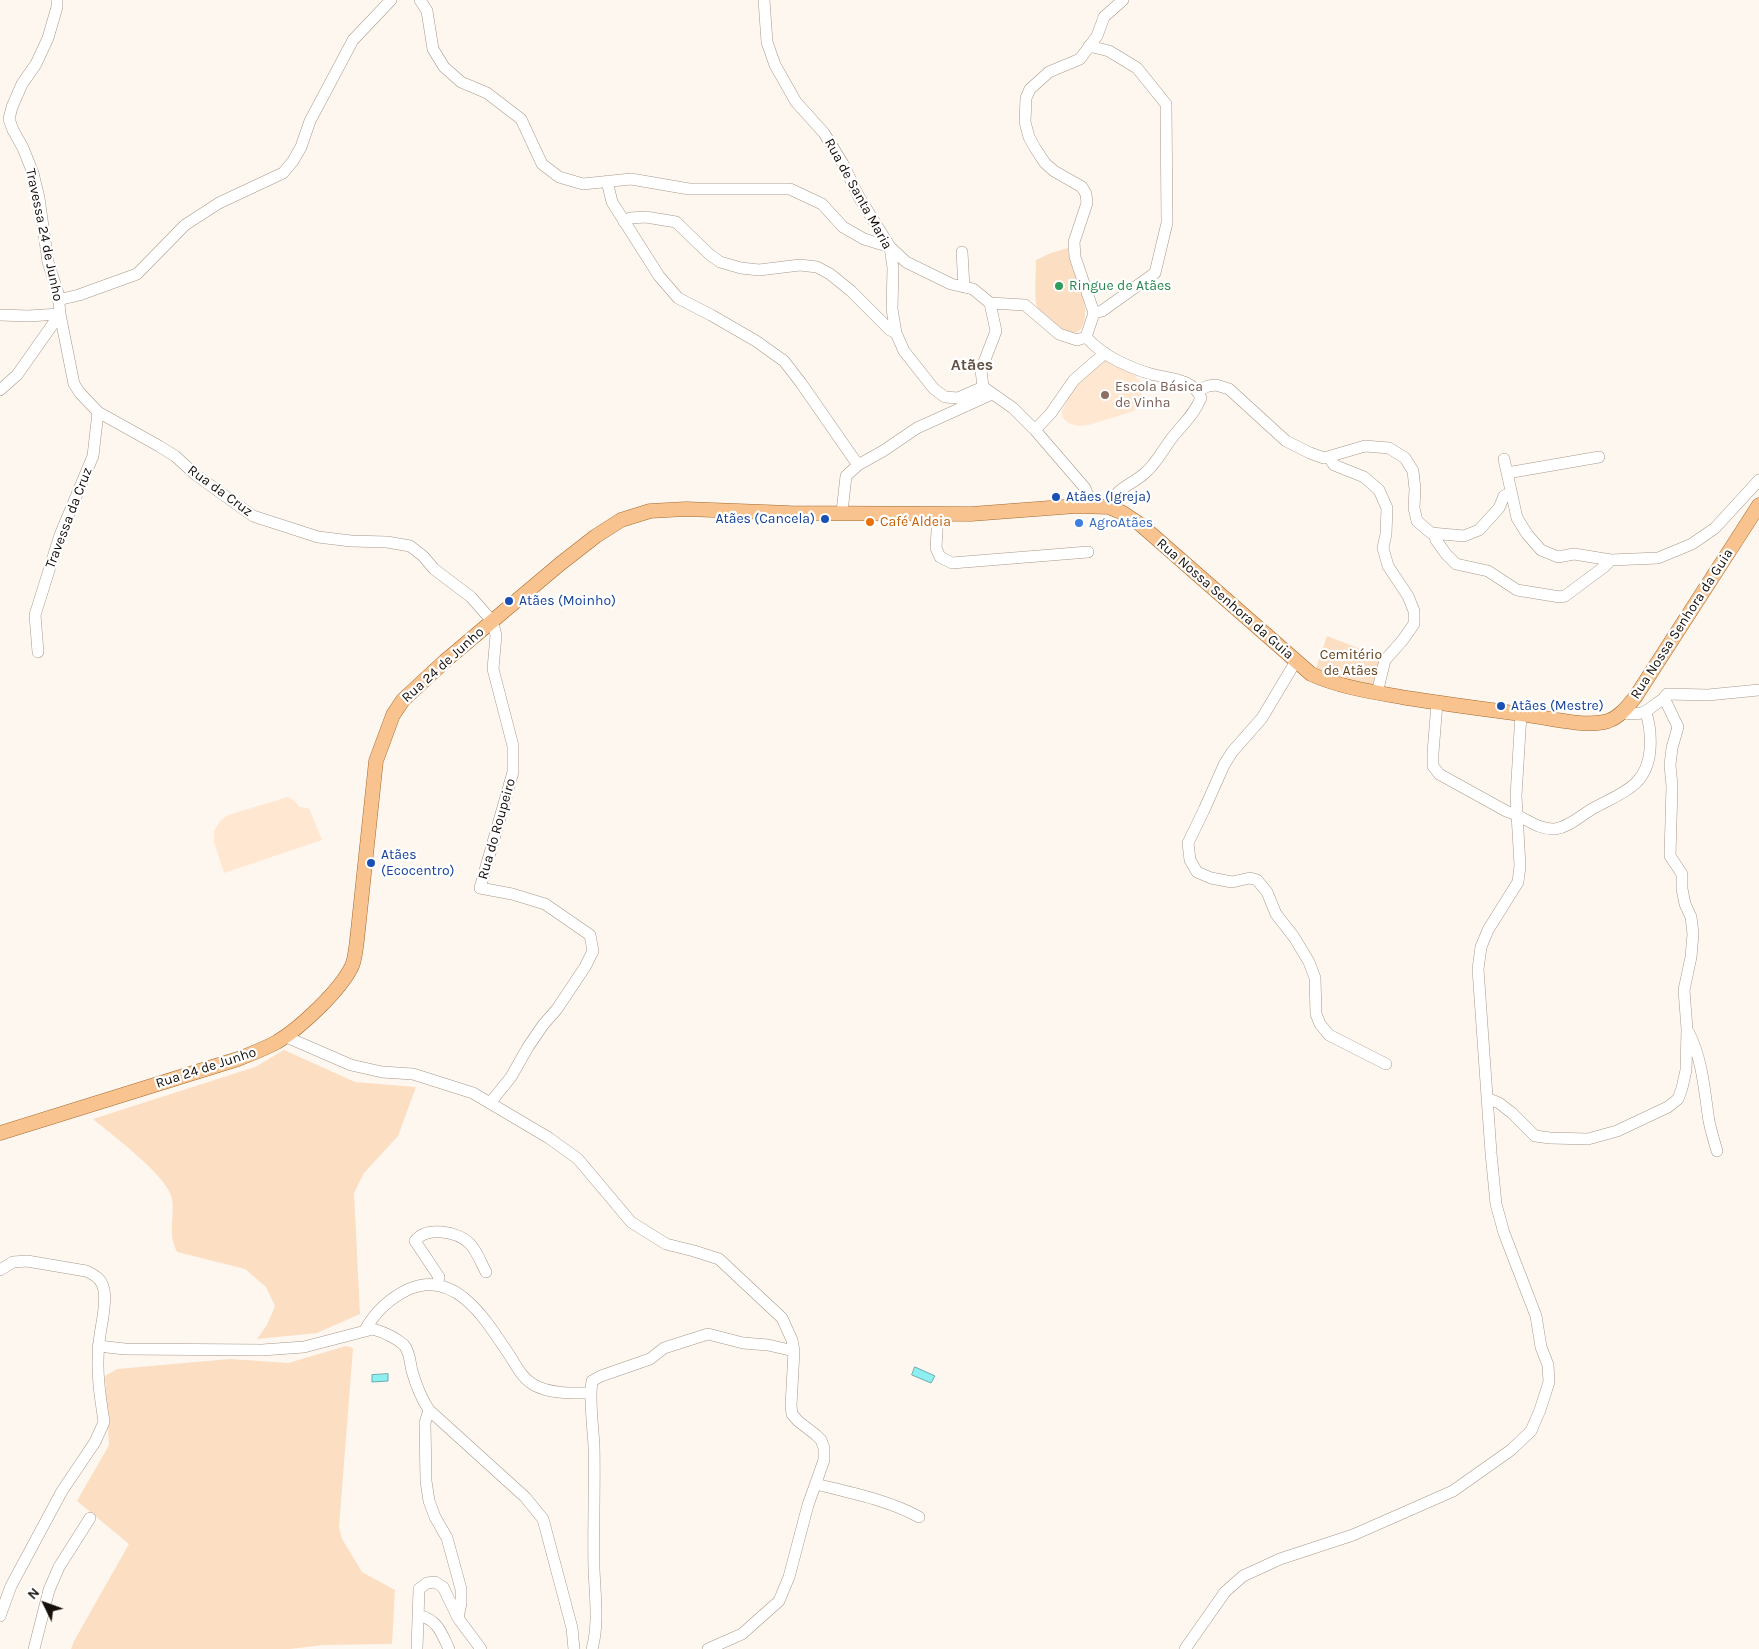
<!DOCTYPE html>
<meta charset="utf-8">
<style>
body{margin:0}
#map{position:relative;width:1759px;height:1649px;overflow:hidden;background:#fef7f0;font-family:Karla,sans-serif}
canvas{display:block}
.north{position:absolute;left:20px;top:1579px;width:50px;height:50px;-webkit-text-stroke:4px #fff;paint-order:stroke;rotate:312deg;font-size:14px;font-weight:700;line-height:20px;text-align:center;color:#150f0a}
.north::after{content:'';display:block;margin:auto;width:18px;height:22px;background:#150f0a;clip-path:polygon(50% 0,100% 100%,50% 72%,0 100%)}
</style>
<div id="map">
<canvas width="1759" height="1649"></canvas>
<div class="north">N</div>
</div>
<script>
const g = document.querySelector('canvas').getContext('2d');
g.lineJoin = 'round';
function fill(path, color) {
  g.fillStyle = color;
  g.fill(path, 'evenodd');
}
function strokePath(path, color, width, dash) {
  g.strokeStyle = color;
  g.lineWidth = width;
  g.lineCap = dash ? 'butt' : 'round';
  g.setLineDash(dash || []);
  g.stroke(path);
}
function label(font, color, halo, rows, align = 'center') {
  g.font = font + ' Karla,sans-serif';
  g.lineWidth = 4.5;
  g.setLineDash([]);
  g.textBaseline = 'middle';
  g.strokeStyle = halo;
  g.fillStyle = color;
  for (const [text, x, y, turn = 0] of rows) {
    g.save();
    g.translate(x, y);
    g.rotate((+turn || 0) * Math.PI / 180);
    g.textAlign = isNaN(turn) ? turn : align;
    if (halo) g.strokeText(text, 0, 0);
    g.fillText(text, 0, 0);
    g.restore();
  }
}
fill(new Path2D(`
 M1103,358L1137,375L1136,378L1146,384L1134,411L1089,425L1079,426L1068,423L1062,417V411L1076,382Z
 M288,797L295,801L299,807L309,808L322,840L224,873L214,842V831L220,821L228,815Z`), '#ffe7d1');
fill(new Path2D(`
 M1068,248C1069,270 1087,295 1085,315C1083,343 1064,332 1050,321C1046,317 1039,312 1037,307C1034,299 1036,270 1036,260L1051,253Z
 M1327,636L1384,658L1375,686L1369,688L1316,668Z
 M284,1050L355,1082L416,1087L398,1136L364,1173L354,1193L360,1314L317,1333L257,1339L267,1325L275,1306L266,1287L245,1269L177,1252C167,1231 175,1219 172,1199C169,1177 111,1134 93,1119L255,1067Z
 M346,1346L353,1348L339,1527L342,1539L362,1572L395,1590L392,1644L323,1645L290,1649H71L74,1641L129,1544L77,1501L109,1445L105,1376L117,1369L230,1359L288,1363Z`), '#fcdec3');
const water = new Path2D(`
 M915,1367L935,1376L931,1383L912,1375Z
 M388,1374V1381L372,1382V1375Z`);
fill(water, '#8deff1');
strokePath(water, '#69acac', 1);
const minor = new Path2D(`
 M57,0V7L48,38L36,64L22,84L12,107L9,119L13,130L23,148L33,173L39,198L48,262L58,293L60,314L74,384L80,393L98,412L159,446L175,456L196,475L253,516L318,537L351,541L387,542L410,546L423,556L434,569L471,597L492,621L496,635L493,669L513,746V772L480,888L512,894L545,904L590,935L593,951L585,967L557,1009L543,1025L528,1047L511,1077L490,1103
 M420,0L427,11L433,49L444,67L461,82L487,93L521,119L542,164L559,177L583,184L631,179L689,189H790L822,204L843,227L864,239L890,247L906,262L951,284L973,289L990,303L1025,305L1059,334L1077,340L1086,337L1094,313L1075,257L1074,242L1087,203L1086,194L1082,187L1054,171L1045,163L1035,148L1029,137L1025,122L1026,98L1030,89L1049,72L1080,59L1097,36L1104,17L1123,0
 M764,0L767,42L775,65L796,102L824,133L843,164L859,197L890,247L893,268L892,309L896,333L904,351L934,389L945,397L958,398L983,387L1013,408L1035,430L1085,488L1092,506
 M1089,46L1109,51L1137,68L1166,104L1167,223L1155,273L1102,311L1094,313
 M607,181L612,202L659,276L678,298L711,315L756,341L784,361L801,383L858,465
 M624,222L630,218L646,217L676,222L709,254L720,262L741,268L759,270L800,265L817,267L830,274L851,291L890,330L896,333
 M962,252L964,287
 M58,300L79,295L137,274L185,225L219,203L283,173L293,161L301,147L310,121L353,40L391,0
 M0,315L28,316L60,314
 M1086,337C1095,347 1106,355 1118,361C1128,366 1140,371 1151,374C1169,379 1193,378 1201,398C1194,415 1182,425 1171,439C1163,450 1156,464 1145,473C1132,485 1115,488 1109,507
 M983,387L981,370L996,331L990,303
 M0,390L17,375L60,314
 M1198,391L1208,386L1216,385L1229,389L1286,441L1310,453L1324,458L1365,446L1389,448L1405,458L1413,471L1415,489L1414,508L1417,521L1431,533L1464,536L1479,530L1499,508L1504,496L1510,493
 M1035,430L1051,413L1074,380L1105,353
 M1329,457L1334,465L1364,477L1379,490L1387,508L1386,534L1383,548L1388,566L1408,596L1414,611V624L1402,641L1385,660L1377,693
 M1504,459L1517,518L1527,534L1541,550L1558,557L1574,554L1611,560L1658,558L1692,544L1715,528L1759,480
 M1507,473L1599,457
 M842,512L846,476L858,465L883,451L917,428L992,394
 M938,514L936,548L940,557L952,563L1088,552
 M1434,533L1436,540L1446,554L1456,564L1488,571L1517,590L1560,597L1565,596L1604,567L1611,560
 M38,652L35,615L60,535L93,456L98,412
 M1296,661L1262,718L1232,752L1224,765L1204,810L1188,843L1190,860L1197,872L1211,878L1232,882L1250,878L1257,880L1267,892L1276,914L1294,937L1309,962L1315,978L1316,1014L1320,1024L1329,1035L1386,1064
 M1663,699L1667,694L1708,695L1759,690
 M1437,703L1433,753V766L1439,774L1506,811C1524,816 1537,830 1555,829C1569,827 1580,816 1592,809C1621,793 1647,787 1650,750C1651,737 1650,725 1646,713
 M1689,1033C1703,1062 1704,1089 1709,1121C1711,1131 1714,1141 1717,1151
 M284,1036L351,1065L382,1072L413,1074L473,1093L549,1138L578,1159L631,1222L666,1244L694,1251L719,1259L782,1318L792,1340L794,1351L791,1406L792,1414L798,1421L816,1435L821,1440L824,1448V1460L808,1505L789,1577L779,1601L742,1634L708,1649
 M1487,1098L1499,1103L1512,1113L1535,1136L1550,1138L1588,1139L1617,1131L1668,1107L1678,1099L1682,1088L1686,1070L1687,1029L1684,990L1691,957L1693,934L1691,917L1685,904L1682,889V874L1670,856L1672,786L1670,765L1672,748L1678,727L1667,704L1663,699C1645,711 1646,716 1622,713
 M0,1270L13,1262L27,1261L86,1271C95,1275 102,1279 104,1290C107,1307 100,1327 99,1344C96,1371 100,1396 104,1422L95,1442L62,1491L11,1586L0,1616
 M437,1285L439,1277L415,1241C426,1226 458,1231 470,1244C477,1251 481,1263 486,1272
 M365,1330C375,1312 390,1298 409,1289C457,1269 487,1322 510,1356C517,1367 522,1378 534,1385C550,1394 573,1393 590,1393
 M98,1346L125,1349L262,1350L304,1347L373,1329C383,1332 396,1338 404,1345C410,1352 410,1363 412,1371C416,1385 421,1398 429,1410L525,1497L543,1519L572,1628L574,1649
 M429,1410L425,1423L426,1481L429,1501L435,1517L447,1538L461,1589V1603L458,1618
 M816,1484C851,1493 888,1500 919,1517
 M418,1615C438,1620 441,1632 449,1649
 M34,1649L49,1590L59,1567L90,1518
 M417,1649L419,1589L427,1583L435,1582L443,1587L458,1618L481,1649
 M592,1649C599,1624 595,1595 594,1569C593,1528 595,1487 594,1446C593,1426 589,1401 592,1381L601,1376L650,1359L664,1348L708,1334L743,1343L768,1345L794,1351
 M1185,1649L1225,1592L1243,1576L1280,1559L1353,1535L1453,1491L1511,1450L1531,1431L1540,1410L1549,1382L1548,1365L1541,1347L1536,1316L1504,1233L1496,1204L1491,1153L1478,969L1481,947L1488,930L1518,882L1520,866L1516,796L1521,714`);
const major = new Path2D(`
 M0,1133L238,1059C251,1054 264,1049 277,1042C300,1028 340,991 352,966C355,959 356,948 357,940L376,761L393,715L403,700L445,661L560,564L596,536L621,520L650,511L686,509L790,513L971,514L1076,506L1109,507L1123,513L1141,525L1311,674C1342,688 1374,692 1407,698C1445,704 1483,709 1521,714C1545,717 1585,728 1608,721C1620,717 1628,706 1636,696L1759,505`);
strokePath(minor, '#a99889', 12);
strokePath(major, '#a56a2e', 15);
strokePath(minor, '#fff', 11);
strokePath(major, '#f8c38e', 14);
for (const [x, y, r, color] of [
 [1059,286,5,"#2e9e5b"],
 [1105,395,5,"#8d6e63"],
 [1056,497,5,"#1a4fb4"],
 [825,519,5,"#1a4fb4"],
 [870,522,5,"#e8710a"],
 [1079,523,5,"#3f7fe0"],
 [509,601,5,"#1a4fb4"],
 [1501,706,5,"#1a4fb4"],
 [371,863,5,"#1a4fb4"]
]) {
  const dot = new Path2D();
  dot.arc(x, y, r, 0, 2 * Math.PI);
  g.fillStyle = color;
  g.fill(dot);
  strokePath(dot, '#fff', 2);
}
label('14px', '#150f0a', '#fff', [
 ["Rua de Santa Maria",858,194,61],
 ["Travessa 24 de Junho",44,235,78],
 ["Rua da Cruz",220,491,36],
 ["Travessa da Cruz",69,518,-69],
 ["Rua Nossa Senhora da Guia",1225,599,41],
 ["Rua Nossa Senhora da Guia",1682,624,-57],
 ["Rua 24 de Junho",443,665,-42],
 ["Rua do Roupeiro",497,829,-74],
 ["Rua 24 de Junho",206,1068,-18]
]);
label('14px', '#27864d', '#fff', [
 ["Ringue de Atães",1069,286]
], 'left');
label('14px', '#785e54', '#fff', [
 ["Escola Básica",1115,387],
 ["de Vinha",1115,403]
], 'left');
label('14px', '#164399', '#fff', [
 ["Atães (Igreja)",1066,497],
 ["Atães (Cancela)",815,519,"right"],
 ["Atães (Moinho)",519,601],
 ["Atães (Mestre)",1511,706],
 ["Atães",381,855],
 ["(Ecocentro)",381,871]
], 'left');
label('14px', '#c56008', '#fff', [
 ["Café Aldeia",880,522]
], 'left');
label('14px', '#366cbe', '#fff', [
 ["AgroAtães",1089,523]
], 'left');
label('14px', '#67431c', '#fff', [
 ["Cemitério",1351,655],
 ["de Atães",1351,671]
]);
label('bold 16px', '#625345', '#fff', [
 ["Atães",972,365]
]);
</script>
